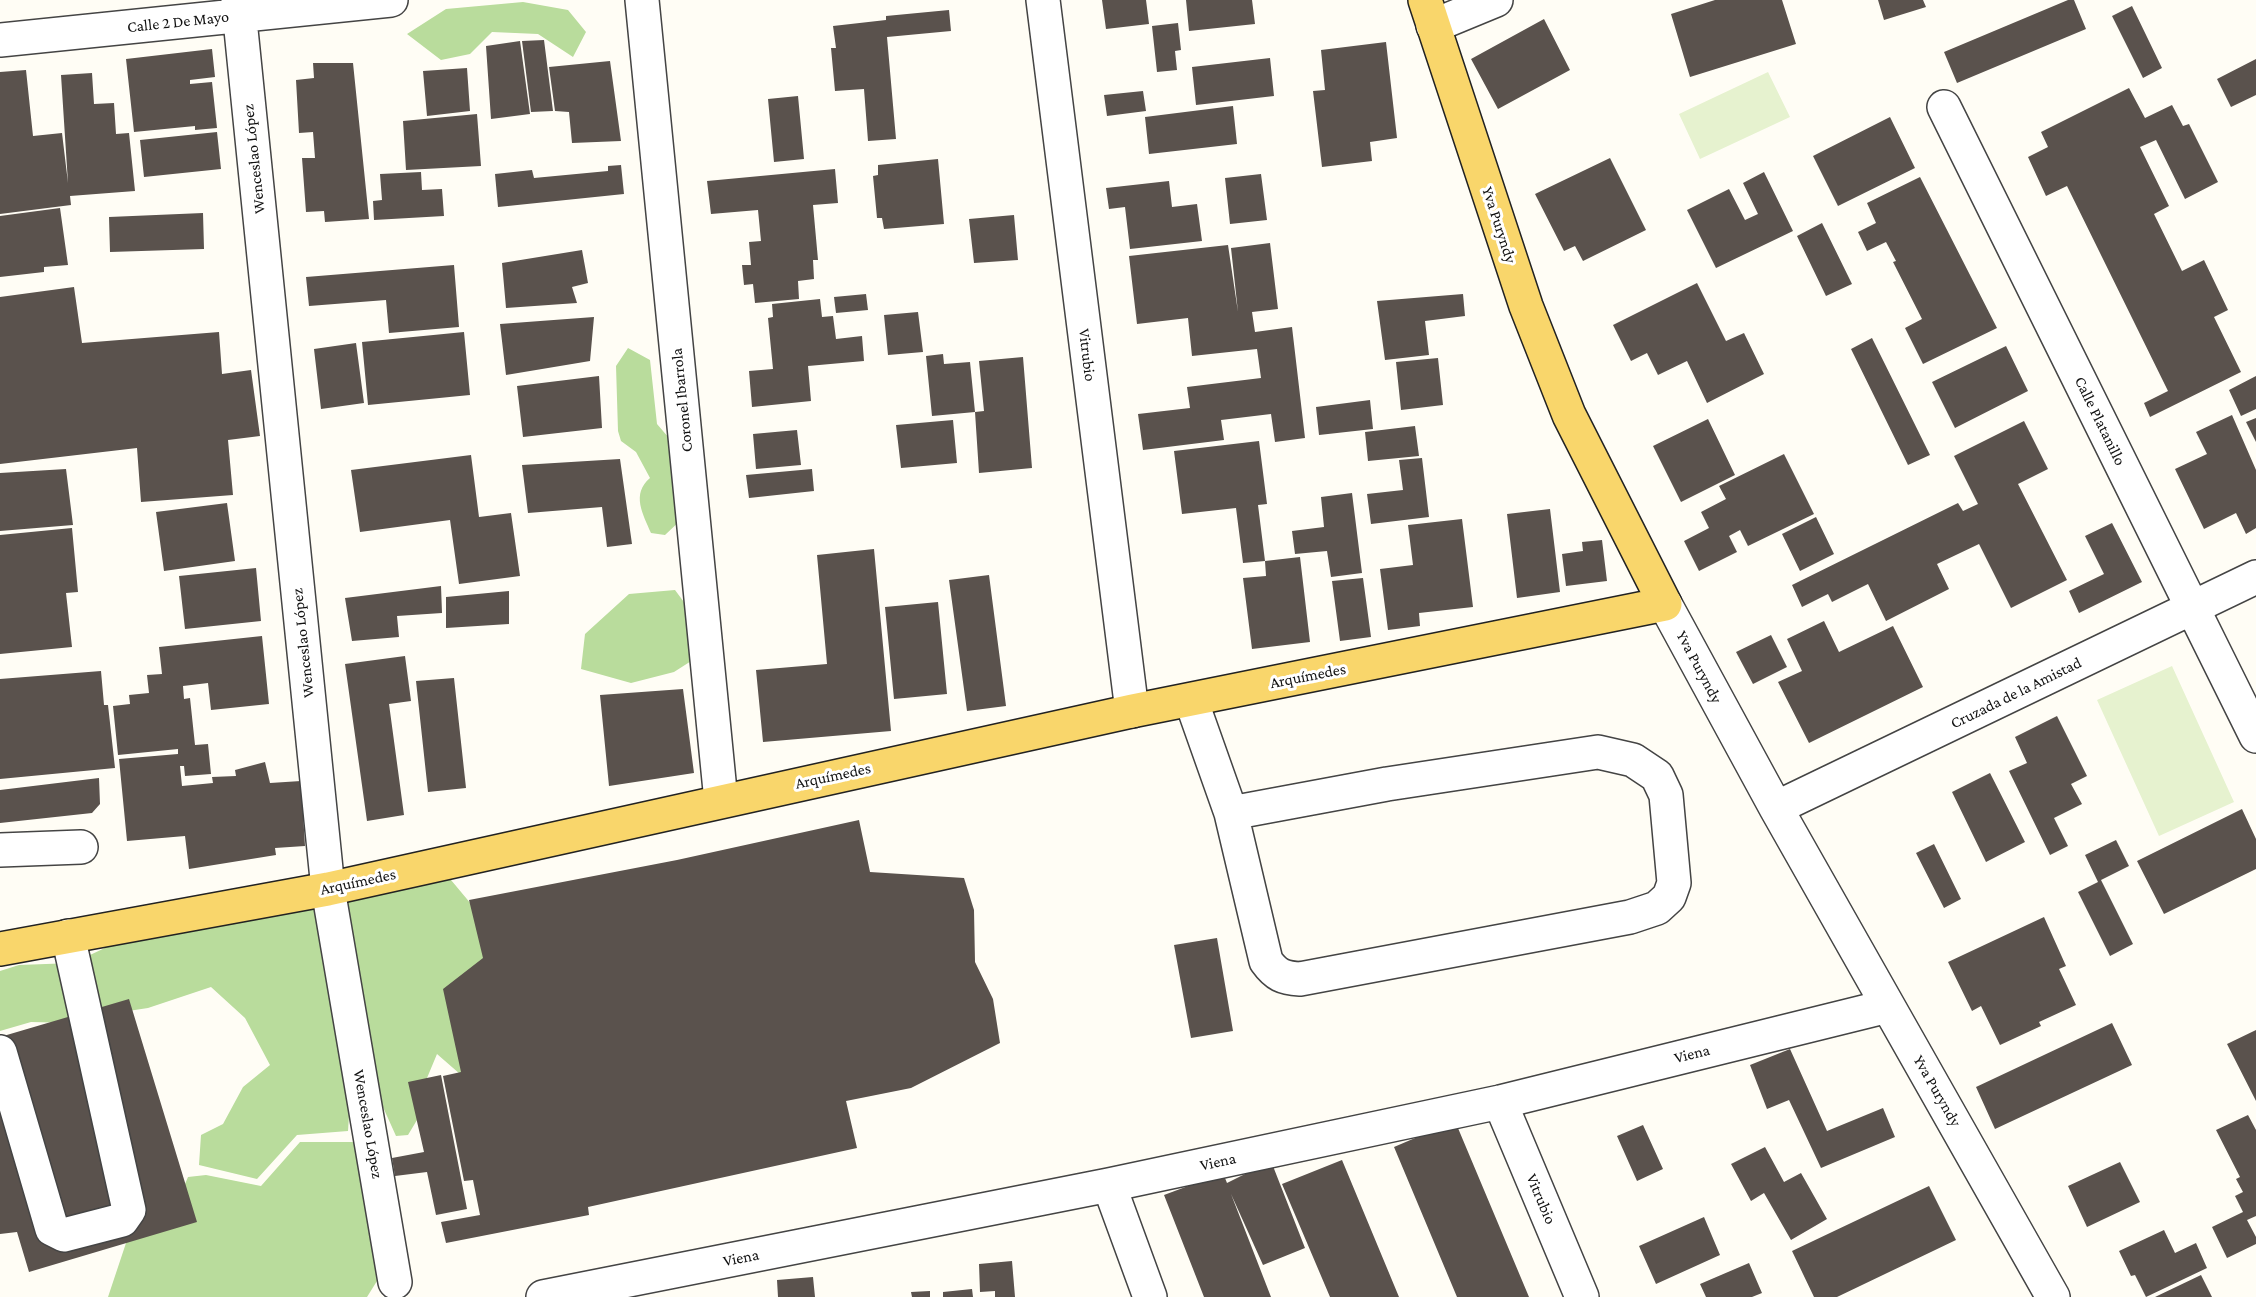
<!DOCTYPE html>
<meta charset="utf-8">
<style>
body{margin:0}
canvas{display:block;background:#fffdf5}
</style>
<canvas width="2256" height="1297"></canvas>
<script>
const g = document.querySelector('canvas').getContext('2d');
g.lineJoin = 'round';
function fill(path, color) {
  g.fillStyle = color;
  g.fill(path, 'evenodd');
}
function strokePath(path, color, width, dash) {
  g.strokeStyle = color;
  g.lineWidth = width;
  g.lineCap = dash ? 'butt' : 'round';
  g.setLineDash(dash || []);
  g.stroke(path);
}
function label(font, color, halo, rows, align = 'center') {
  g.font = font + ' "Crimson Pro",serif';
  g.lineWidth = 6;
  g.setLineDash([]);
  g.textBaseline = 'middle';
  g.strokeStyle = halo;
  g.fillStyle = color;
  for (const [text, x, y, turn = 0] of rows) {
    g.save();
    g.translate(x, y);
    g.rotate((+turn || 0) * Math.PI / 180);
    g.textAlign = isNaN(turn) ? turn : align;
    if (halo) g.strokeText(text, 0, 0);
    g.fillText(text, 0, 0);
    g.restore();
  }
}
fill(new Path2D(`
 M523,2L568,10L586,32L573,57L538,34L492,32L470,54L441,60L407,34L446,9Z
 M628,348L650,360L657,424L669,438L683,518L665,535L651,533C643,514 631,494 650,478L636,452L621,441L618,431L616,366Z
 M675,590L701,625L699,656L674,672L631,683L581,669L585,634L629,594Z
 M446,874L507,947L468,1081L437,1054L427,1078L426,1105L408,1135L396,1136L378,1096L350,1100L348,1131L297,1135L257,1179L199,1165L201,1135L223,1124L243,1087L270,1065L245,1018L211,987L148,1008L95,1016L73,1023L31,1022L0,1031V971L19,965L73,963L107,947Z
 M300,1142H356L371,1215L377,1281L367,1297H108L135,1216L182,1191L188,1177L206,1175L261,1186Z`), '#b9dc9c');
fill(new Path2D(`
 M1768,72L1790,117L1700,159L1679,114Z
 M2172,666L2234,802L2159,836L2097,700Z`), '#e6f2cf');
fill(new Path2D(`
 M1102,0H1146L1149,24L1106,29Z
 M1186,0H1252L1255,24L1189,31Z
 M1715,0H1782L1796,44L1690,77L1671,14Z
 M1878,0H1923L1926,7L1884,20Z
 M2068,0H2074L2086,29L1957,83L1944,52Z
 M2132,6L2162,68L2143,78L2112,16Z
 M949,10L951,31L887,37L896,139L868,141L864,89L835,91L831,48H836L833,26L886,20V16Z
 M1544,19L1570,70L1498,109L1471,59Z
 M1178,23L1181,50L1175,51L1177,70L1157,72L1152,26Z
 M544,40L553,111L531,112L522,41Z
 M520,41L530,114L491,119L486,46Z
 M1386,42L1397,138L1370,142L1372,161L1322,167L1313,91L1325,90L1321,50Z
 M212,49L215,77L190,80V84L212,82L217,128L195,130V126L134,132L126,59Z
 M1270,58L1274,96L1196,105L1192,67Z
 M2256,59V95L2231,107L2217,79Z
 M610,61L621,141L572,143L569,112L555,111L549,67Z
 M313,63H353L369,219L325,222L324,211L306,212L302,158H315L313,132L299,133L296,80L314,78Z
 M467,68L470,111L427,116L423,71Z
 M26,70L33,136L62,133L68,183L61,75L92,73L94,104L114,103L116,134L129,133L135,191L70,196L71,205L0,214V72Z
 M2129,88L2145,118L2172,105L2183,126L2189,124L2218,182L2185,199L2156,140L2140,147L2169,206L2154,214L2182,271L2204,260L2228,310L2214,317L2241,372L2150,417L2144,403L2168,391L2067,186L2046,196L2028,157L2048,147L2041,132Z
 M1143,91L1146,111L1107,116L1104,95Z
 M798,96L804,159L774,162L768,99Z
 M1233,106L1237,144L1149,154L1145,117Z
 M477,114L481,166L406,170L403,121Z
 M1890,117L1915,168L1838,206L1813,156Z
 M217,132L221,169L144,177L140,140Z
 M1610,158L1646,230L1583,261L1575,246L1564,251L1535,194Z
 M938,159L944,224L884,229L882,218H877L873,176L878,175V165Z
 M621,165L624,194L498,207L495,174L532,170L534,178L608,171V166Z
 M835,169L838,203L813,205L818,260H813L814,279L798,281L799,299L755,303L753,284L744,285L742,265H751L749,242L761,241L758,210L711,214L707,181Z
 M421,172L422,190L442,189L444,216L374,220L373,201L382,200L380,174Z
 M1764,172L1793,231L1716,268L1687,210L1729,189L1745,220L1758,214L1743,183Z
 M1261,174L1267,220L1230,224L1225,178Z
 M1920,177L1997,328L1923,364L1905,328L1922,319L1893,262L1896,261L1886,242L1867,251L1858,232L1876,223L1867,203Z
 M1169,181L1172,207L1197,204L1202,241L1130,249L1125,207L1109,209L1106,188Z
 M60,208L68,265L44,267V272L0,277V216Z
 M203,213L204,249L110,252L109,217Z
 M1014,215L1018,260L974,263L969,219Z
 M1822,223L1852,284L1826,296L1797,236Z
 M1270,243L1278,309L1252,312L1255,332L1292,327L1305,438L1275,442L1271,414L1221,420L1224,440L1143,450L1138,414L1190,408L1187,387L1261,378L1257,349L1192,356L1188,318L1137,324L1129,256L1228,245L1238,312L1231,248Z
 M582,250L588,283L572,287L577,303L506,308L502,263Z
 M454,265L459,327L389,333L386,300L309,306L306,277Z
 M1697,283L1726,341L1744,333L1764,374L1707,403L1687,361L1658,375L1647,353L1631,361L1613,325Z
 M74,287L82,343L219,332L222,374L251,370L260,436L228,440L233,495L141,502L137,448L0,464V297Z
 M866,294L868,310L836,313L834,297Z
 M1463,294L1465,316L1425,321L1429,355L1385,360L1377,301Z
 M820,299L822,317L833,316L836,339L862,336L864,361L808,366L811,401L752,407L749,371L773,369L768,318L773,317L772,304Z
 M918,312L923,352L888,355L884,315Z
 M594,317L590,361L506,375L500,324Z
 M464,332L470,395L368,405L362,342Z
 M1872,338L1930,455L1908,465L1851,349Z
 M356,343L364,403L321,409L314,349Z
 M2006,346L2028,391L1955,428L1932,382Z
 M943,354L944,364L970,362L975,412L932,416L926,356Z
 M1023,357L1032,468L979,473L975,412L984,411L979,361Z
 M1438,358L1443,405L1401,410L1396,362Z
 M599,376L602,428L523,437L517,386Z
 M2256,376V409L2241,416L2229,390Z
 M1370,400L1373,429L1319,435L1316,407Z
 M2232,415L2256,470V528L2246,534L2236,513L2204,529L2175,469L2207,454L2196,432Z
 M2256,418V442L2246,422Z
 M1708,419L1735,475L1681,502L1653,446Z
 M953,420L957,463L901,468L896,425Z
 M2024,421L2048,469L2018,484L2067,580L2011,608L1979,544L1937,564L1949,589L1886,621L1868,584L1832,602L1828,594L1802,607L1792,585L1958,503L1963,511L1978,504L1954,456Z
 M1415,426L1419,456L1368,461L1365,432Z
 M797,430L801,465L756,469L753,434Z
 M1259,441L1267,504L1258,505L1265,561L1300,557L1310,642L1252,649L1243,578L1266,576L1265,561L1243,563L1236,508L1182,514L1174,451Z
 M1784,454L1814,514L1748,546L1740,530L1729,536L1737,552L1699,571L1684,541L1709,528L1701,512L1726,499L1719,486Z
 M471,455L479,517L511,513L520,576L459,584L450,520L360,532L351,470Z
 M1422,458L1429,517L1371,524L1367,494L1403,490L1399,460Z
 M620,459L632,544L607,547L602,507L528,513L522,465Z
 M66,469L73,525L0,531V473Z
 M812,469L814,491L749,498L746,475Z
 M1352,493L1362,573L1331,577L1327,551L1295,554L1292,531L1324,527L1321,497Z
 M227,503L235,561L164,571L156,512Z
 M1550,509L1560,592L1517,598L1507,514Z
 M1816,517L1834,554L1800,571L1782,534Z
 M1462,519L1473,607L1419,613L1420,626L1388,630L1380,569L1413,565L1408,525Z
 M2112,523L2142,582L2079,613L2069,591L2104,574L2085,536Z
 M72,528L78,592L66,593L72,647L0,654V535Z
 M1602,540L1607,581L1566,586L1562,554L1583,551L1582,542Z
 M874,549L891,731L763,742L756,670L827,664L817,555Z
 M256,568L261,621L185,629L179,576Z
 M989,575L1006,706L967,711L949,580Z
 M1363,578L1371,637L1340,641L1332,581Z
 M441,586L442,613L397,616L399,637L352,641L345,598Z
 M509,591V624L446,628V597Z
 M938,602L947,694L894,699L885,607Z
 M1824,621L1839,652L1893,626L1923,687L1809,743L1778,682L1802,671L1787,639Z
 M1771,635L1787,667L1753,684L1736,652Z
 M262,636L269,704L211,710L208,683L183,686L184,699L190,698L195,745L208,744L211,774L185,776L184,766H180L182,786L213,783L212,777L236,776L235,770L265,762L270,783L301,781L305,846L275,848L276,855L189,869L185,836L127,841L119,759L178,754V749L118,755L113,706L130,704L129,695L149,693L147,675L162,674L159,647Z
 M405,656L411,701L389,704L404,815L367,821L345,664Z
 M101,671L104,705H108L115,768L0,779V679Z
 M454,678L466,788L428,792L416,681Z
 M683,689L694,773L609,786L600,695Z
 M2057,716L2087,776L2071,784L2082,804L2054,818L2068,846L2050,855L2009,771L2027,763L2015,737Z
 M1990,773L2025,842L1986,862L1952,792Z
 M99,778L100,804L92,813L0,823V790Z
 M2242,809L2256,839V869L2164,914L2137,861Z
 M859,820L870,872L964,878L974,910L975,962L993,999L1000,1043L911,1088L846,1101L857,1148L588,1207L589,1215L446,1243L441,1222L480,1215L473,1180L464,1181L443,1076L461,1072L443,989L483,958L469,900L677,860Z
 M2116,840L2129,866L2101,880L2133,944L2110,956L2078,892L2098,882L2085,855Z
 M1934,844L1961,899L1944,908L1916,853Z
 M2044,917L2066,966L2059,969L2076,1005L2039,1022L2041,1026L2000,1045L1981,1006L1972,1011L1948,962Z
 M1217,938L1233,1031L1191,1038L1174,945Z
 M129,999L197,1222L29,1272L17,1232L0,1234V1037Z
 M2112,1023L2132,1065L1995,1129L1976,1087Z
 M2256,1030V1101L2227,1044Z
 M1790,1049L1827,1131L1883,1108L1895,1137L1821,1168L1789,1100L1767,1109L1750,1065Z
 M441,1075L467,1209L436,1215L427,1172L395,1176L392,1158L424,1152L408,1082Z
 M2248,1115L2256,1130V1216L2247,1220L2256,1237V1244L2227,1258L2212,1227L2243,1212L2235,1196L2243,1192L2236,1179L2240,1177L2216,1130Z
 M1455,1121L1529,1297H1457L1394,1147Z
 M1643,1125L1663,1169L1637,1181L1617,1136Z
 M1765,1147L1784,1182L1801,1173L1827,1219L1791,1240L1764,1193L1751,1201L1731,1164Z
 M1342,1160L1399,1297H1330L1282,1184Z
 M1271,1161L1305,1248L1263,1265L1231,1194L1271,1297H1204L1164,1195L1223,1173L1227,1183Z
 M2120,1162L2140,1202L2087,1227L2068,1186Z
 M1929,1186L1956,1240L1837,1297H1814L1792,1251Z
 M1704,1217L1720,1255L1656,1284L1639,1246Z
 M2164,1230L2175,1253L2196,1243L2207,1268L2146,1297L2135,1275L2131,1276L2119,1251Z
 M1012,1261L1015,1297H995V1291L980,1292L979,1264Z
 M1749,1263L1762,1293L1752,1297H1706L1700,1284Z
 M2201,1275L2212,1297H2155Z
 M813,1277L815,1297H778L777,1280Z
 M972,1289L973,1297H943V1292Z
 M930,1291V1297H912L911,1292Z`), '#5a524d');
const minor = new Path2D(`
 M238,0L328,889L395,1282
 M642,0L721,801
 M1043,0L1132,711
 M1433,26L1496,0
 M0,40L391,0
 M1944,107L2256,736
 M1665,604L1776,808L2053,1297
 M1191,700L1231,813L1266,961C1276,975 1283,978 1300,979L1630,917L1657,908L1669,897L1674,883L1666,795L1657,776L1633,760L1598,752L1387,784L1231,813
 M1776,808L2256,577
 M0,850L81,847
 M0,1052L52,1229L64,1235L122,1220L129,1210L68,936
 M1500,1102L1582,1297
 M1109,1185L1150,1297
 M543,1297L1109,1185L1500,1102L1888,1006`);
const major = new Path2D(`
 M0,949L328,889L1132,711L1665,604L1569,415L1526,306L1425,0`);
strokePath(minor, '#444', 36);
strokePath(major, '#222', 36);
strokePath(minor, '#fff', 33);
strokePath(major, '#f9d66b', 33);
label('16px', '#111', '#fff', [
 ["Calle 2 De Mayo",178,22,-6],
 ["Wenceslao López",254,159,-96],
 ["Yva Puryndy",1499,225,72],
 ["Vitrubio",1087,355,83],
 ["Coronel Ibarrola",682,400,-96],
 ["Calle Platanillo",2100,421,64],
 ["Wenceslao López",303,643,-96],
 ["Yva Puryndy",1699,667,62],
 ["Arquímedes",1308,676,-11],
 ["Cruzada de la Amistad",2016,693,-26],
 ["Arquímedes",833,776,-12],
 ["Arquímedes",358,882,-12],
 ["Viena",1692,1054,-14],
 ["Yva Puryndy",1937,1091,60],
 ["Wenceslao López",368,1124,80],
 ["Viena",1218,1162,-12],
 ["Vitrubio",1541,1199,67],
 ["Viena",741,1258,-11]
]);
</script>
